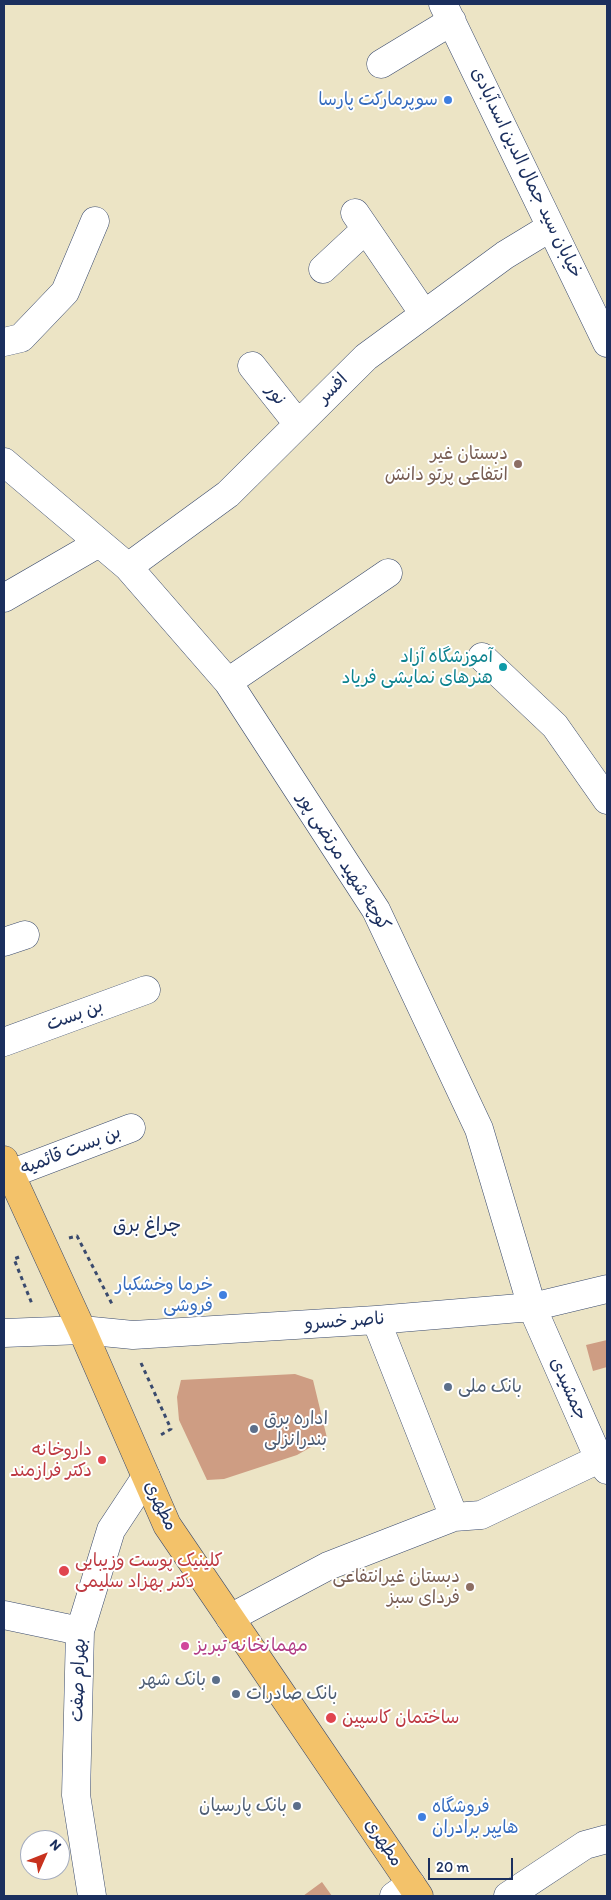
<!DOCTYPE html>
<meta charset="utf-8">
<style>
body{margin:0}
#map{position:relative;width:611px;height:1900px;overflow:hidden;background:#ece4c5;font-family:Itim,sans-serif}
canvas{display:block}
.frame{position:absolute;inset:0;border:5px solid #1b2f5e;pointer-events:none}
.north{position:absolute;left:20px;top:1830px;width:50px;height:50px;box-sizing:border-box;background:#fff;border:1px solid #a4acbf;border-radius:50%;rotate:46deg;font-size:14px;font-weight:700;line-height:20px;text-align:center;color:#1b2f5e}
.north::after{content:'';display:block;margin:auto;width:18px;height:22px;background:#c8321e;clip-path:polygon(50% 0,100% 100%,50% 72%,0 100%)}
.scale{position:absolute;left:428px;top:1858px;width:85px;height:22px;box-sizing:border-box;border:2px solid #1b2f5e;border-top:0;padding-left:6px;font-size:15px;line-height:18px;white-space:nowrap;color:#1b2f5e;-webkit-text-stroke:4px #fff;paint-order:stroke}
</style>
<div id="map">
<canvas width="611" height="1900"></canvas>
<div class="frame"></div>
<div class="north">N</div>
<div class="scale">20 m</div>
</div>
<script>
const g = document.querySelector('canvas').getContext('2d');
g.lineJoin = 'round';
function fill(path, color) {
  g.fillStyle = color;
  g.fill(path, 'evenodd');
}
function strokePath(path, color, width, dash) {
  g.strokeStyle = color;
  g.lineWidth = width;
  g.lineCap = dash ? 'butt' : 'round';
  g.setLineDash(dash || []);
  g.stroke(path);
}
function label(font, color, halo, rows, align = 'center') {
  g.font = font + ' Itim,"Playpen Sans Arabic",sans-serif';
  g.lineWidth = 4;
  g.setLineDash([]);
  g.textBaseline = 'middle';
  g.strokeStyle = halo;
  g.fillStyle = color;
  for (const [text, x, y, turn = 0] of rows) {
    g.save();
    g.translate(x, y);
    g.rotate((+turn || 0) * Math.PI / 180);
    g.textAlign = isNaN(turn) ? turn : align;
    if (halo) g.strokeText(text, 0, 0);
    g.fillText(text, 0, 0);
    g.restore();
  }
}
fill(new Path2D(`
 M607,1340V1367L593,1371L586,1345Z
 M295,1374L313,1380L327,1438L297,1455L224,1479L207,1480L179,1420L177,1397L181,1380Z
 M322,1882L332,1896H303Z`), '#ce9d83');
const minor = new Path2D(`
 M443,4L607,343
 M381,64L452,21
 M355,213L424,314
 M323,269L366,229
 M4,342L21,338L65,292L95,221
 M252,366L298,424
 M4,462L128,567L228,682L376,910L479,1129L532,1307L599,1459L607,1470
 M128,567L228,494L366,357L505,255L551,227
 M4,598L99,543
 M482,657L555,726L607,800
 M228,682L388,573
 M4,942L25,935
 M4,1042L146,990
 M10,1174L131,1128
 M376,1320L454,1517
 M4,1333L82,1330L133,1335L376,1320L532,1307L607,1289
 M4,1615L80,1631
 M230,1618L328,1566L454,1517L481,1515L599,1459
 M92,1896L76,1795L80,1631L111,1530L146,1477
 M394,1896L411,1884
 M508,1896L585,1845L607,1839`);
const major = new Path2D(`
 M4,1160L82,1330L167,1525L419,1896`);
strokePath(minor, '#3a4a6d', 29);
strokePath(major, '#3a4a6d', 29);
strokePath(new Path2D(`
 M69,1238L77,1236L113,1306
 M19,1257L14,1259L32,1304
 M141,1363L171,1429L159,1436`), '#3a4a6d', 3, [4, 4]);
strokePath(minor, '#fff', 28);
strokePath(major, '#f3c26a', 28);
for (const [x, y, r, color] of [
 [448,100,5,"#3f7fe0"],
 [518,464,5,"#8d6e63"],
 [503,667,5,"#0f9aa8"],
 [223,1295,5,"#3f7fe0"],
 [448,1387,5,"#5c6f8a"],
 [254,1429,5,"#5c6f8a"],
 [102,1460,5,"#e0444e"],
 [64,1571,6,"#e0444e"],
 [470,1587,5,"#8d6e63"],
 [185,1646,5,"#d1479c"],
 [216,1680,5,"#5c6f8a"],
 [236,1694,5,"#5c6f8a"],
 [331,1718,6,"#e0444e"],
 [297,1806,5,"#5c6f8a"],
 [422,1817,5,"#3f7fe0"]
]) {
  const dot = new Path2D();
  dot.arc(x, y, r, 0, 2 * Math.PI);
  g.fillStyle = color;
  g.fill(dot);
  strokePath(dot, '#fff', 2);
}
label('18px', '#366cbe', '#fff', [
 ["سوپرمارکت پارسا",438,100],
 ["خرما وخشکبار",213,1285],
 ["فروشی",213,1306],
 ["فروشگاه",432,1807,"left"],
 ["هایپر برادران",432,1828,"left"]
], 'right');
label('18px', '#1b2f5e', '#fff', [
 ["خیابان سید جمال الدین اسدآبادی",526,173,64],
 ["افسر",333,389,-45],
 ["نور",275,395,52],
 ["کوچه شهید مرتضی پور",343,862,58],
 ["بن بست",75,1016,-20],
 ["بن بست قائمیه",71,1151,-21],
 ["ناصر خسرو",345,1322,-4],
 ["جمشیدی",568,1389,66],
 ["مطهری",160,1506,64],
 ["بهرام صفت",79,1680,-88],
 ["مطهری",383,1843,56]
]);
label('18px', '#785e54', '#fff', [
 ["دبستان غیر",508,454],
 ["انتفاعی پرتو دانش",508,475],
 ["دبستان غیرانتفاعی",460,1577],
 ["فردای سبز",460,1598]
], 'right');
label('18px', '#0d838f', '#fff', [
 ["آموزشگاه آزاد",493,657],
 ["هنرهای نمایشی فریاد",493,678]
], 'right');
label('18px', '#4e5e75', '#fff', [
 ["بانک ملی",458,1387],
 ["اداره برق",264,1419],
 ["بندرانزلی",264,1440],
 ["بانک شهر",206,1680,"right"],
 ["بانک صادرات",246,1694],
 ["بانک پارسیان",287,1806,"right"]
], 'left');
label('18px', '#be3a42', '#fff', [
 ["داروخانه",92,1450,"right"],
 ["دکتر فرازمند",92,1471,"right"],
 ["کلینیک پوست وزیبایی",75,1561],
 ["دکتر بهزاد سلیمی",75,1582],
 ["ساختمان کاسپین",342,1718]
], 'left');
label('18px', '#b23c85', '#fff', [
 ["مهمانخانه تبریز",195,1646]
], 'left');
label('19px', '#1b2f5e', '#fff', [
 ["چراغ برق",147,1226]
]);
</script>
